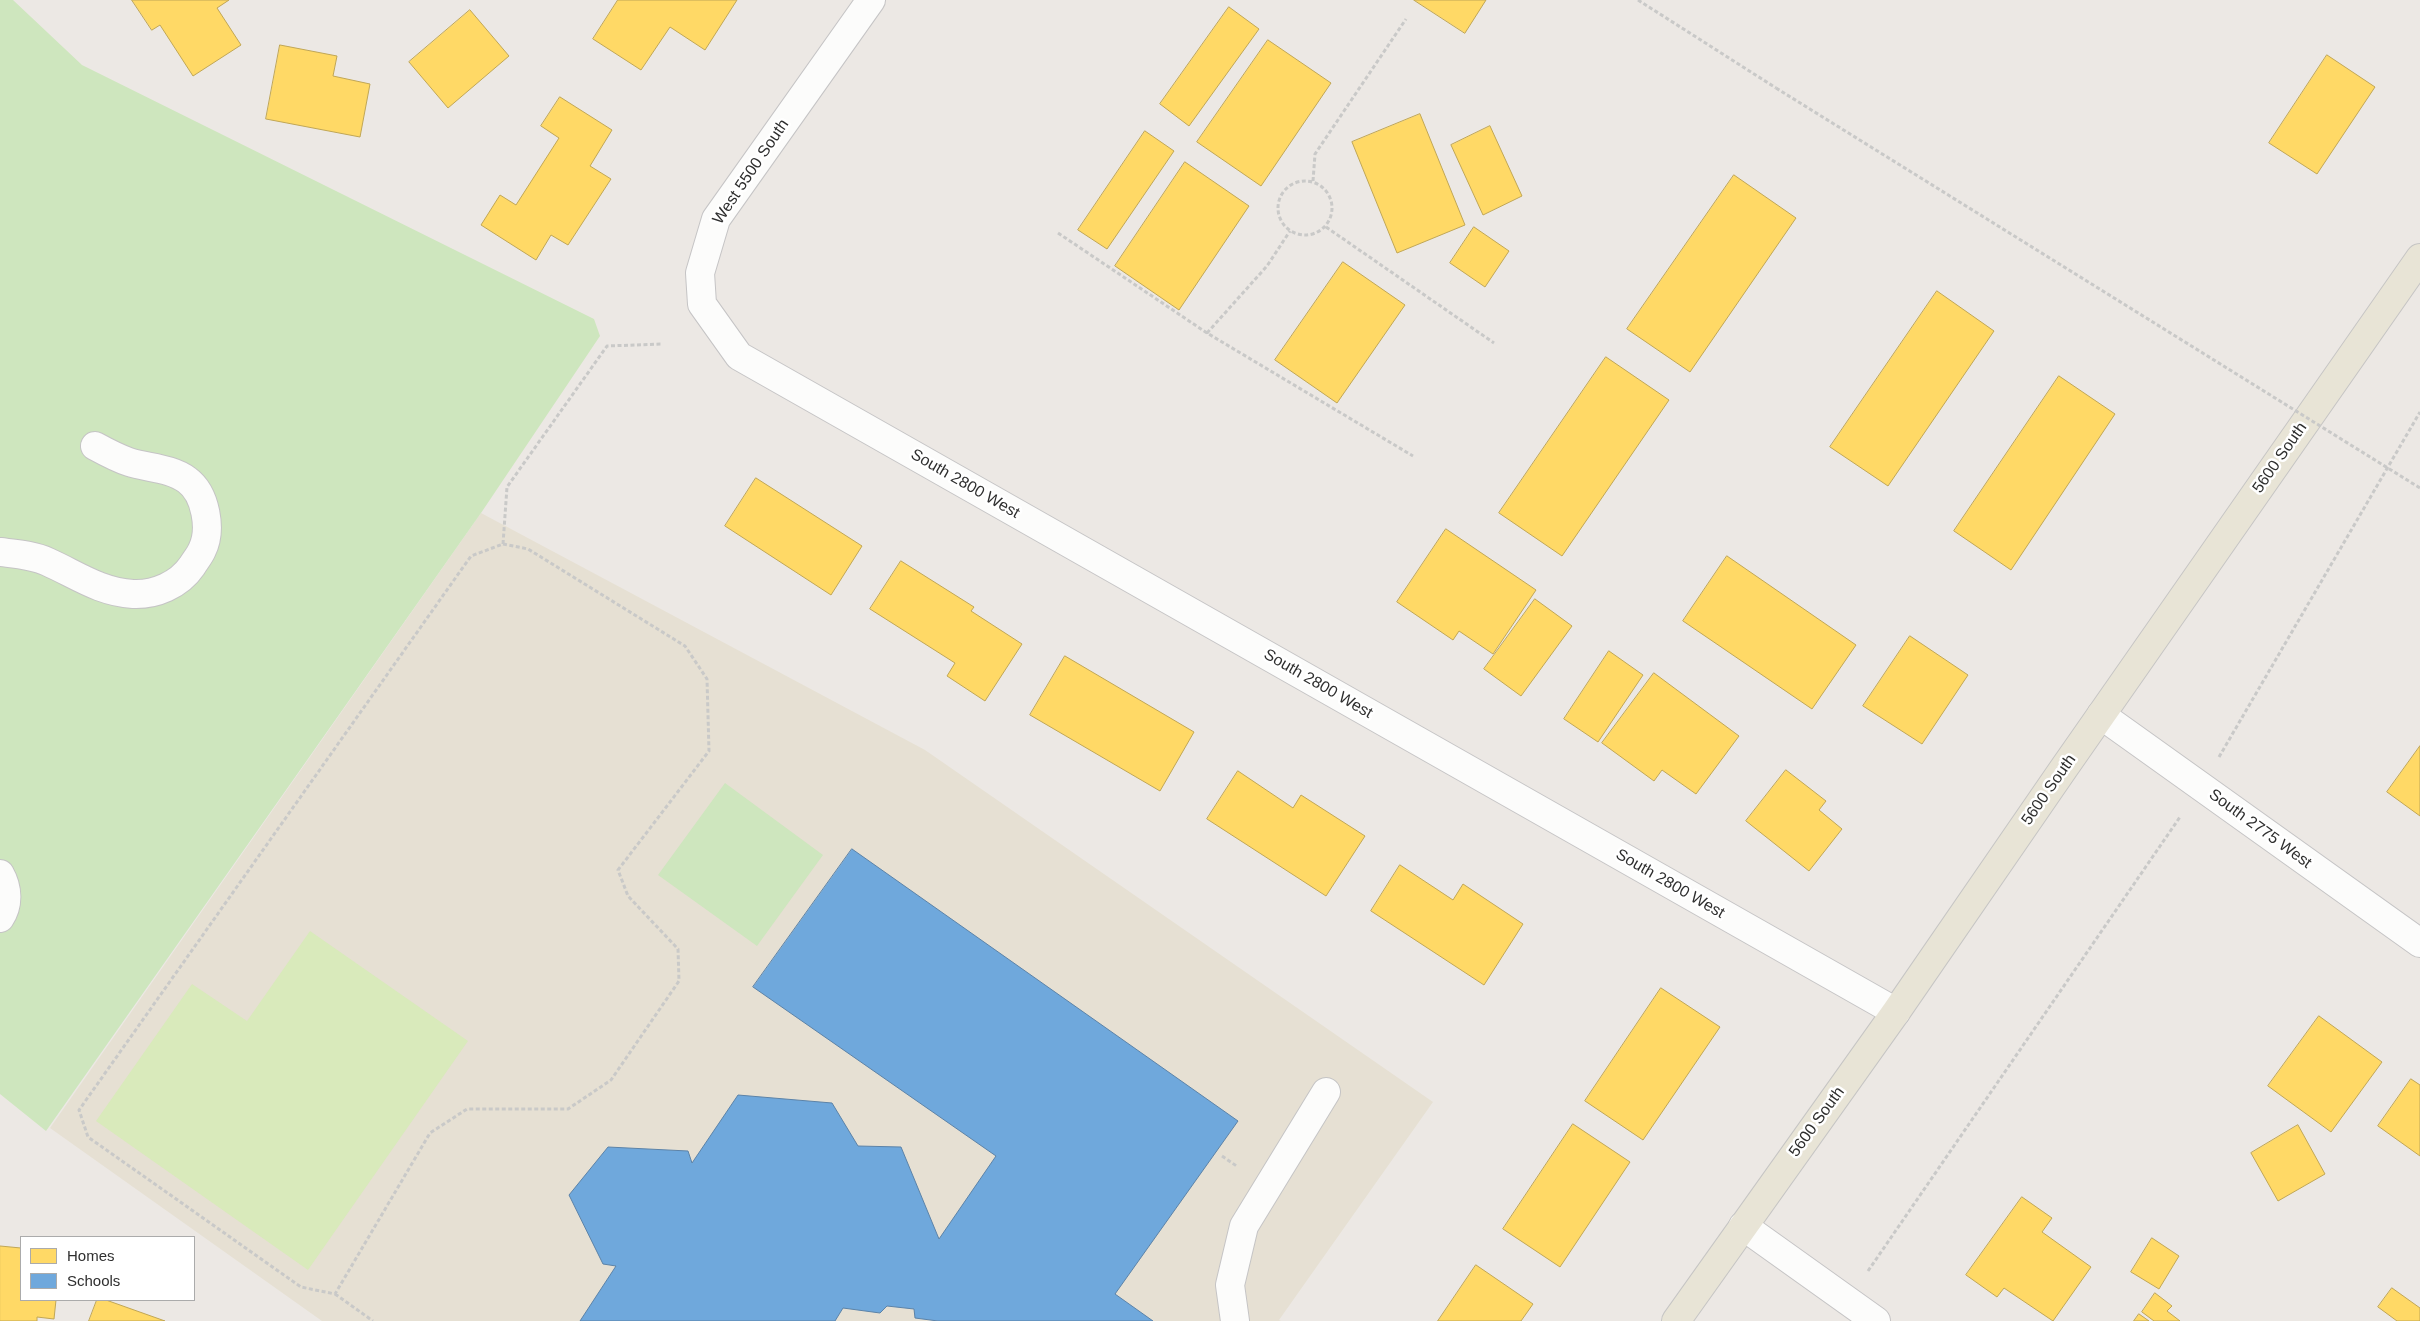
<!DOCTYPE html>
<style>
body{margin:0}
#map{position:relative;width:2420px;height:1321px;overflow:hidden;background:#ece8e4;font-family:Arial,sans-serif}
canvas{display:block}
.legend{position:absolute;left:20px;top:1236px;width:175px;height:65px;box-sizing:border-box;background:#fff;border:1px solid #ababab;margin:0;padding:6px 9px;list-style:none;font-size:15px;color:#2e2e2e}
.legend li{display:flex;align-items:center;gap:10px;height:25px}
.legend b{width:25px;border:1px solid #ababab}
</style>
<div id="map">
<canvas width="2420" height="1321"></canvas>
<ul class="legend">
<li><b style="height:14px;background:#ffd966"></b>Homes</li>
<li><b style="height:14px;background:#6fa8dc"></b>Schools</li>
</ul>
</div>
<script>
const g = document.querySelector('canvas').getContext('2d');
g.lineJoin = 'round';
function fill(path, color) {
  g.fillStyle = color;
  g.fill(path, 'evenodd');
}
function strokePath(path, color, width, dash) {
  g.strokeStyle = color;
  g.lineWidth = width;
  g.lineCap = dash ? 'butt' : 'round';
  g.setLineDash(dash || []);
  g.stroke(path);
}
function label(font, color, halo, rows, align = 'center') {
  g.font = font + ' Arial,sans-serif';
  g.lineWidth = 5;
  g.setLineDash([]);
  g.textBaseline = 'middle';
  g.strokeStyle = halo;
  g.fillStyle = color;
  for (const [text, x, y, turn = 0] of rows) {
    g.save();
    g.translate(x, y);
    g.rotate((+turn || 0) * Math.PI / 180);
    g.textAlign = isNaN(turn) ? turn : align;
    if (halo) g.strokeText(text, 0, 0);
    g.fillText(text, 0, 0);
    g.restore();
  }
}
fill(new Path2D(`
 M481,513L925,750L1433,1102L1279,1320L1281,1321H322L50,1128Z`), '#e6e0d3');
fill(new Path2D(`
 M0,0H13L82,65L594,319L600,336L481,513L46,1131L0,1094Z
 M725,783L823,855L757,946L658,875Z`), '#cee6be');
fill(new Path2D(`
 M310,931L468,1041L308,1270L96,1121L192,984L247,1021Z`), '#d9eabb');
const homes = new Path2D(`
 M132,0H229L217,8L241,45L193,76L160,25L152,30Z
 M618,0H737L705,50L670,27L641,70L593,39Z
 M1414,0H1486L1465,33Z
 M1229,7L1259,29L1189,126L1160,104Z
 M470,10L509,56L448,108L409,62Z
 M1268,40L1331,83L1261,186L1197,142Z
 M280,45L337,56L333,76L370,84L360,137L266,119Z
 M2327,55L2375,87L2317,174L2269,143Z
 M560,97L612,130L590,166L611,179L568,245L551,235L536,260L481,225L500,195L516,205L559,138L541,126Z
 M1420,114L1465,225L1397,253L1352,142Z
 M1490,126L1522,196L1483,215L1451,145Z
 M1145,131L1174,151L1107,249L1078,230Z
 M1185,162L1249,206L1179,310L1115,266Z
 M1734,175L1796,218L1690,372L1627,329Z
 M1474,227L1509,251L1485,287L1450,263Z
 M1343,262L1405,305L1337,403L1275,360Z
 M1937,291L1994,331L1888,486L1830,447Z
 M1606,357L1669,400L1562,556L1499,513Z
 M2059,376L2115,414L2011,570L1954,531Z
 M756,478L862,546L831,595L725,526Z
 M1446,529L1536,590L1493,654L1459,631L1453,640L1397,602Z
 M1727,556L1856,645L1812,709L1683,621Z
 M901,561L974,607L971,611L1022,644L985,701L947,676L955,663L870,609Z
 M1535,599L1572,626L1521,696L1484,669Z
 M1910,636L1968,675L1922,744L1863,706Z
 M1609,651L1643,675L1598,742L1564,719Z
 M1065,656L1194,732L1160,791L1030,715Z
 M1654,673L1739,736L1696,794L1662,770L1654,781L1602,743Z
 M2420,746V816L2387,792Z
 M1786,770L1826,801L1819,810L1842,829L1809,871L1746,821Z
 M1238,771L1293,808L1301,795L1365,836L1326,896L1207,819Z
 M1400,865L1453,900L1463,884L1523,924L1484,985L1371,911Z
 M1661,988L1720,1027L1643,1140L1585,1101Z
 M2319,1016L2382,1062L2331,1132L2268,1086Z
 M2411,1079L2420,1085V1156L2378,1126Z
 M1573,1124L1630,1162L1560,1267L1503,1229Z
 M2298,1125L2325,1174L2278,1201L2251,1153Z
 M2022,1197L2052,1218L2042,1232L2091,1267L2053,1321L2004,1288L1997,1297L1966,1275Z
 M2152,1238L2179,1256L2159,1289L2131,1272Z
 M0,1246L21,1248V1300H56L54,1319L37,1317V1321H0Z
 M1476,1265L1533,1304L1521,1321H1438Z
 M2392,1288L2420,1308V1321H2397L2378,1307Z
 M2155,1293L2172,1306L2167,1311L2180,1321H2154L2142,1312Z
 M97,1300H106L165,1321H89Z
 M2139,1314L2149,1321H2134Z`);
fill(homes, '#ffd966');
strokePath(homes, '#c0a655', 1);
const schools = new Path2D(`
 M852,849L1238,1121L1115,1294L1153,1321H938L915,1318L914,1309L887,1306L880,1313L843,1308L835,1321H580L616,1266L603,1264L569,1195L608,1147L688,1151L692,1163L738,1095L832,1103L858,1146L901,1147L939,1239L996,1156L753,987Z`);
fill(schools, '#6fa8dc');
strokePath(schools, '#5c83a8', 1);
const minor = new Path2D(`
 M871,0L716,219L700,273L702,304L739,356L1896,1012
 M0,552C16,554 33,555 48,562C77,575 100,592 133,594C155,595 179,585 192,566C195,561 200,555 202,550C212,530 206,494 187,480C171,468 148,468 129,462C117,458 106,452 95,446
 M2101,715L2420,943
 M0,874C8,888 9,905 0,918
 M1743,1226L1876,1321
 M1235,1321L1230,1285L1244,1226L1326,1092`);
const major = new Path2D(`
 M1676,1321L1896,1012L2064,768L2420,258`);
strokePath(minor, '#c5c4c5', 30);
strokePath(major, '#c6c5c4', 30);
strokePath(new Path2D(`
 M1638,0L1776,88
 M1278 208a27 27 0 1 1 54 0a27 27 0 1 1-54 0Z
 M1313,181L1315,154L1406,19
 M1326,227L1494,343
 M1058,233L1207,333L1413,456
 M1207,333L1267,266L1290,231
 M503,544L528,549L685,646L707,679L709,751L618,870L628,896L678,949L679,981L611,1080L568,1109H467L430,1133L335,1294L301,1287L88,1137L79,1110L471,556Z
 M503,544L507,487L607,346L662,344
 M2219,757L2420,412
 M1222,1156L1238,1167
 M1868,1271L2180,817
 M335,1294L373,1321`), '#c9c9c8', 3, [4, 2.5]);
strokePath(minor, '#fcfcfb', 28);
strokePath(major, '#e8e4d6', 28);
strokePath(new Path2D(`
 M1776,88L2420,488`), '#c9c9c8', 3, [4, 2.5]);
label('16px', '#2e2e2e', '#fff', [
 ["West 5500 South",751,172,-56],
 ["5600 South",2280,458,-55],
 ["South 2800 West",965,484,30],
 ["South 2800 West",1318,684,30],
 ["5600 South",2049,790,-55],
 ["South 2775 West",2260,829,36],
 ["South 2800 West",1670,884,30],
 ["5600 South",1817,1122,-54]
]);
</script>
